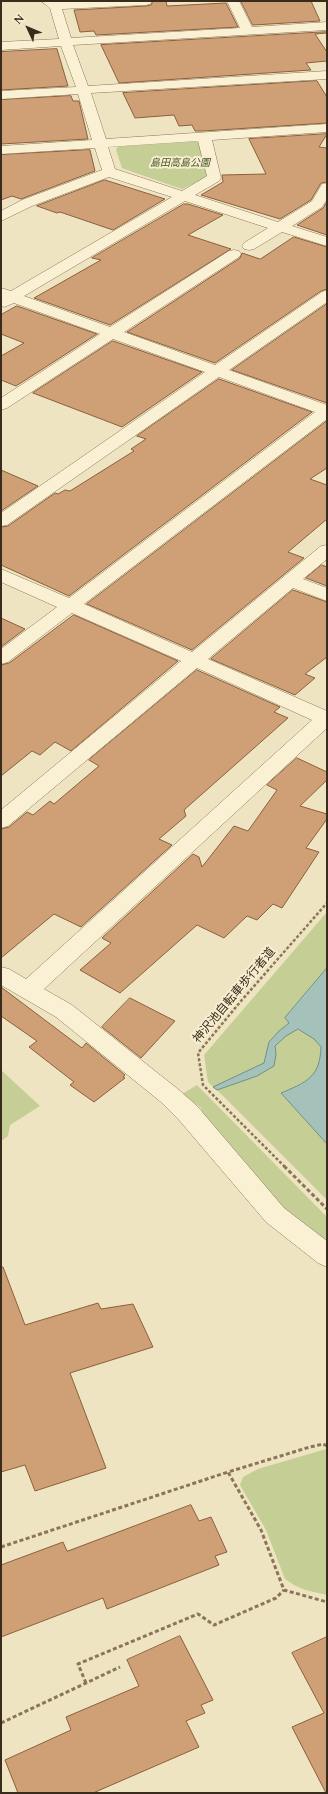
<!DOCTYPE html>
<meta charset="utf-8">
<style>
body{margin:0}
#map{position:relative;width:328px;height:1794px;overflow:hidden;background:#efe4c1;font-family:Spectral,serif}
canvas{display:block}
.frame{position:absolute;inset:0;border:2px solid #392c1d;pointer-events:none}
.north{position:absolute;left:8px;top:8px;width:40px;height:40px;-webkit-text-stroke:3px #f7eed1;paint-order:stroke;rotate:314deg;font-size:11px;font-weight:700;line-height:16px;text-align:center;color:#392c1d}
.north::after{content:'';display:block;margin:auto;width:14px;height:18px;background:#392c1d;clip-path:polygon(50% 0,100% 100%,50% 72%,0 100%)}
</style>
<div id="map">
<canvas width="328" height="1794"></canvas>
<div class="frame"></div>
<div class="north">N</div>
</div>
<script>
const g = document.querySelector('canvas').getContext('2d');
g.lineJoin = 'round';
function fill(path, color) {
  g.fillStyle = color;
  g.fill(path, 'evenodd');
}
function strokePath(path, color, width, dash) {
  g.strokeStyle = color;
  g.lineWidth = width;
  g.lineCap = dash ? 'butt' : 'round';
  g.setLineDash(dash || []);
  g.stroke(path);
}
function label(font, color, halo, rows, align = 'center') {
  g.font = font + ' Spectral,"Noto Sans JP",serif';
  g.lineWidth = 4;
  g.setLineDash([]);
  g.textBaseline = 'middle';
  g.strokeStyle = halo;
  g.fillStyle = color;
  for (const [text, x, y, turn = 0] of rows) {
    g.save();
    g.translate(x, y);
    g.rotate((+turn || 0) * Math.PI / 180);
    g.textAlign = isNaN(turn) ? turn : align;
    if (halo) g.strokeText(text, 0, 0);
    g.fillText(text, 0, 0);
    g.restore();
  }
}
fill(new Path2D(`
 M193,140L201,144L208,177L182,189L127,170L122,168L116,150L119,145Z
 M327,912V968L285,1018L289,1023L279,1031L269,1042L264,1063L213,1087L208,1082L204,1055Z
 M298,1029L314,1039L321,1047C320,1080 307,1080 281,1093L327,1144V1200L217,1090L257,1076L276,1054L275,1046L286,1036Z
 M1,1070L40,1106L10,1125L8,1136L1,1141Z
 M197,1085L327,1217V1242L282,1208L203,1117L201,1108L182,1094Z
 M326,1449H327V1595L305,1590L294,1585L285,1579L266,1530L240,1485L243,1477L258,1469Z`), '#c4ce95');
const water = new Path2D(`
 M327,968V1144L281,1093C307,1082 320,1077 321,1047L314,1039L298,1029L286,1036L275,1046L276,1054L274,1066L257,1076L217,1090L213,1087L264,1063L269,1042L279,1031L289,1023L285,1018Z`);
fill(water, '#a4c2ba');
strokePath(water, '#6b9089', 1);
const building = new Path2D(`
 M153,1H166L167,6L226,3L238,27L96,35L94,31L80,32L74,10L146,6L151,5Z
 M241,1H311L320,21L253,25Z
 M326,32L327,33L315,34L327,52V61L306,63L311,70L119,83L101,45Z
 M57,49L68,86L1,90V52Z
 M317,81L327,97V123L203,131H195L192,125L179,126L174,115L135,118L123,93Z
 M71,96L73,101H79L88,139L1,144V100Z
 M327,134L319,147L327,148V182L321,183L311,200L280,219L201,195L223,182L222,175L266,174L249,139Z
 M90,150L95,171L21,199L12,196L1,200V155Z
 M105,180L165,199L113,230L60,212L57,213L37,206Z
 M327,202V235L297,225L323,208Z
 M184,204H188L223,215L188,235L231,249L110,325L34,298L101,260L92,258Z
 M294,237L327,247V289L321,291L215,363L127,332L240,258L242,253L260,259Z
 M327,304V403L232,370Z
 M17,306L97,334L16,386L1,380V356L24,343L1,334V315Z
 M113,341L202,372L122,427L33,393Z
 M219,379L312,412L69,596L1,565V527L8,526L55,493L58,494L65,490L70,491L134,451L131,449L146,439L137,436Z
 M327,421V468L310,479L327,485V519L288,552L304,558L192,650L87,604Z
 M1,470L38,486L1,511Z
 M322,565L327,567V586L306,578Z
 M293,590L327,602V657L305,674L315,678L295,695L211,659Z
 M74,615L178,661L71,751L55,742L40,755L32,751L1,776V665L9,663Z
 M1,618L25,629L1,647Z
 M197,670L280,707L274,712L288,718L184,810L186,816L159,839L172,845L81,927L54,914L1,958V829L9,827L27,812L33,815L50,801L54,804L99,766L89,760Z
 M297,758L327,772V780L300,806L327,814V819L306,848L319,852L282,908L273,904L257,920L247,916L224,938L197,925L120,993L80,970L111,943L102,938L193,854L199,857L202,867L234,826L248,831L277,790L267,785Z
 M1,987L82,1048L86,1043L125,1075L123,1077L125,1078L94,1102L70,1085L74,1082L29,1047L37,1041L1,1016Z
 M130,998L175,1021L141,1058L102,1027Z
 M1,1267H3L25,1325L98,1303L101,1309L133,1304L153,1347L70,1373L106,1468L35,1491L25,1465L1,1472Z
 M191,1505L199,1521L211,1517L227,1552L215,1556L219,1565L107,1609L103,1598L1,1637V1565L63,1542L67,1551Z
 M180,1636L213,1700L201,1705L205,1713L186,1721L199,1747L93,1793H18L5,1760L71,1730L66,1717L139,1686L127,1660Z
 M327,1637V1793H326L292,1727L324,1713L292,1653Z`);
fill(building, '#cfa076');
strokePath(building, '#8a5f3d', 1);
const minor = new Path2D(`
 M41,1L57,2L152,1L150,4L146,5L62,9L71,38L240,28L227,1H239L252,27L327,22V30L73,45L88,86L327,71V79L91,93L106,139L327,124V132L212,140L221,178L219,181L195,195L278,222L312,201L322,184L327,183V199L322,207L292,226L327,237V246L282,232L254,249L249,250L244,249L242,246L244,243L268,228L185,201L24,296L110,327L229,251L234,250L239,251L241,254L239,257L124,332L215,365L322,292L327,290V302L229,370L327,405V419L84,604L192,652L321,546L327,545V559L303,579L327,588V601L293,588L208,659L327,711V728L44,989L72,1005L179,1090L197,1106L284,1208L327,1241V1267L318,1263L266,1222L179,1120L161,1102L56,1017L1,985V967L9,969L26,979L312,720L197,668L8,826L1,828V810L181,661L72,613L8,662L1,664V649L57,607L1,582V569L69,598L315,412L219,377L7,525L1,526V513L205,372L113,339L7,408L1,410V398L100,334L14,303L4,307L1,306V288L11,291L172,197L109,177L32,206L1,221V211L22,200L102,170L95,148L1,154V146L92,140L78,94L1,99V91L76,87L61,46L1,50V42L59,39L50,8ZM198,141L207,176L182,191L115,169L108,147Z`);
strokePath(minor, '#8a7558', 1);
strokePath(new Path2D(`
 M285,1167L203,1085L198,1053L241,1001L327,903`), '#8a7558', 2.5, [3, 2]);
strokePath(new Path2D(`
 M284,1166L327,1209
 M327,1446L323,1444L310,1447L228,1472L261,1530L284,1590L327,1602
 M1,1547L228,1472
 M86,1683L78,1664L198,1614L214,1625L276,1598L284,1590
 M1,1723L120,1667`), '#8a7558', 3, [4, 2.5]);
fill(minor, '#faf1d5');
label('italic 10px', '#465623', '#f7eed1', [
 ["島田高島公園",180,164]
]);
label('12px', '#392c1d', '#f7eed1', [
 ["神沢池自転車歩行者道",235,996,-50]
]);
</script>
